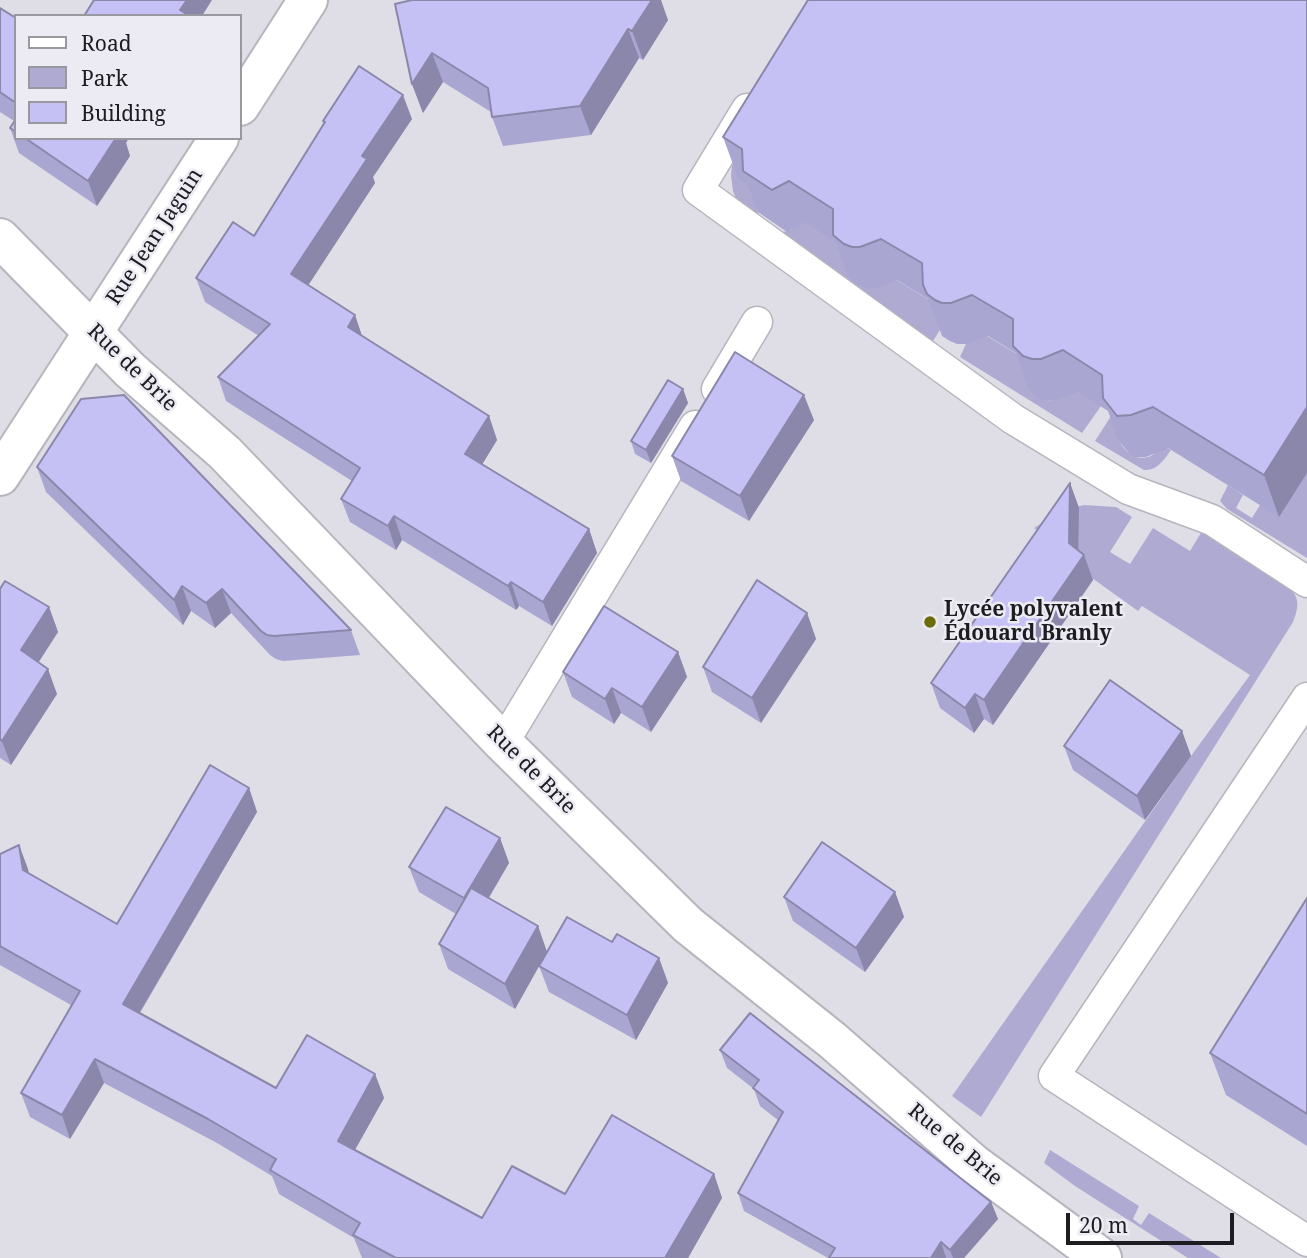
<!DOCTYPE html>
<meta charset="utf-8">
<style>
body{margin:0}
#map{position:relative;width:1307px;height:1258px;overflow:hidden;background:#dfdee7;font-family:"Noto Serif",serif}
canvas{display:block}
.legend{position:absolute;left:14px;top:14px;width:228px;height:126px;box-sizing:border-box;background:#ecebf4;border:2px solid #99989f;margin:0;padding:9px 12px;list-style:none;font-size:21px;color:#1d1c20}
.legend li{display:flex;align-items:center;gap:14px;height:35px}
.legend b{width:35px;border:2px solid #99989f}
.scale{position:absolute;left:1066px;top:1213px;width:168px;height:32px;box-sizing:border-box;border:4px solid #1d1c20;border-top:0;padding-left:9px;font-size:21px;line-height:24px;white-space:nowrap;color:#1d1c20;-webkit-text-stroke:5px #ecebf4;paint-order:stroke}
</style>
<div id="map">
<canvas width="1307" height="1258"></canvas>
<ul class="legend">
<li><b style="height:9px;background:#fff"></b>Road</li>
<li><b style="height:19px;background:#aeaad2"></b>Park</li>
<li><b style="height:19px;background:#c6c1f4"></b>Building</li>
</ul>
<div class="scale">20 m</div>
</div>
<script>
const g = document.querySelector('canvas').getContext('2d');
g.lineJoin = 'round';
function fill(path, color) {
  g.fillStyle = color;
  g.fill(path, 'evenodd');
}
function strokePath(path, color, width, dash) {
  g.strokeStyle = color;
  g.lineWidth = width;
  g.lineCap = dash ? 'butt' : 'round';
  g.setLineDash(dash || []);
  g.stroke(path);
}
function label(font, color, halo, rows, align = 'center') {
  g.font = font + ' "Noto Serif",serif';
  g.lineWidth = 5;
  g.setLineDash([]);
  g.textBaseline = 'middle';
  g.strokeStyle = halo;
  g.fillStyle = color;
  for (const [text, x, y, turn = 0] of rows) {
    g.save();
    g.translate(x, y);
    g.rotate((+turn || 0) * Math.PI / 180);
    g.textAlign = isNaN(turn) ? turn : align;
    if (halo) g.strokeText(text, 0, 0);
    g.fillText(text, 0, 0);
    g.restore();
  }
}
fill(new Path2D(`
 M735,159L763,195C761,198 759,201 758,205C755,220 774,235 788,231C793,230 797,225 801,221L942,308L938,318L940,330L933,341L763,235L737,201L733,191L731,175L732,166Z
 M982,333L1032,363L1047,401C1059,400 1064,397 1072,388L1101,406L1082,433L960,357L966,344Z
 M1113,413C1115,422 1116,434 1120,442C1126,455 1142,463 1154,454C1158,451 1160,448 1162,445L1171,450C1164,460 1157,471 1144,470L1095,441Z
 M1307,473V558L1227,509L1220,501L1228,485L1243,495L1236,508L1252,518L1260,505Z
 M1084,505L1116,507L1132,517L1110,552L1130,564L1153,528L1190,551L1202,531L1288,586C1300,597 1299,607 1293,622L981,1117L952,1096L1191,756L1250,675L1142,606L1138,611L1078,568L1055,543L1034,528L1063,510Z
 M1050,1150L1139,1206L1133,1219L1141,1225L1149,1213L1221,1258H1188L1075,1186L1044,1163Z`), '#aeaad2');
const lane = new Path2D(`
 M747,109L698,190L1013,419L1128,489L1212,520L1307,582
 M717,389L757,322
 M1307,698L1054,1076L1307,1241
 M503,743L695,426`);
const street = new Path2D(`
 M240,106L308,0
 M0,238L130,370L225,453L503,743L688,925L832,1040L974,1164L1102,1258
 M0,476L219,138`);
strokePath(lane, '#b6b5be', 33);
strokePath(street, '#b6b5be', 42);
strokePath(lane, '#fff', 30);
strokePath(street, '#fff', 38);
fill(new Path2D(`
 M412,0L668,20L643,60L639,58L591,135L503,146L492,117L491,112L443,82L423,113L412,84Z
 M1307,0V473L1279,517L1168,448L1146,457H1132L1118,440L1108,411L1078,392L1056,400L1047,401L1039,398L1028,388L1016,353L988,336L966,344H957L950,341L942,336L928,299L897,280L876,288H867L859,285L848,276L836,243L804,223L787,232L758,212L748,185L738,178L723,137Z
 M0,8L16,18V138L126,143L130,156L97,206L19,153L10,128L14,121L0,112Z
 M412,119L373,177L375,183L308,285L355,315L362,336L489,416L497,440L482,464L589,529L597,553L552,626L519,606L516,610L402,540L396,550L350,522L341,499L352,481L226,401L218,377L259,336L205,302L196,278L254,236L324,124L323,121Z
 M683,389L688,403L651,463L635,454L631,441Z
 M814,420L749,521L681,481L672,456Z
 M37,467L351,630L360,655L283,661L276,659L270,655L231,613L215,628L191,611L183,625L46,492Z
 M1070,483L1079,508L1078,550L1084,555L1093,580L993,725L984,719L974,733L940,708L931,683Z
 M0,589L49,607L58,632L39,662L57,694L11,765L0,758Z
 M807,613L816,639L761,723L712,692L703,667Z
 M678,652L687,677L651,732L621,713L614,724L572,697L563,672Z
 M1182,731L1191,756L1145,820L1073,770L1064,746Z
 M249,788L257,812L140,1013L276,1088L375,1074L384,1098L355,1150L482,1218L565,1194L714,1174L722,1198L688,1258H362L354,1238L279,1194L272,1176L217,1143L104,1083L70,1139L30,1117L21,1093L71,1005L0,965V854L19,845L29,873L117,924Z
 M500,838L509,863L489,898L538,926L547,952L515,1009L448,969L439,944L456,914L419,892L409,867Z
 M895,892L904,917L865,972L793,921L784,897Z
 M1307,898V1146L1226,1095L1210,1053Z
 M612,942L659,958L668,983L636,1040L549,992L539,966Z
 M720,1050L991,1202L998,1219L964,1258H828L744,1211L738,1193L779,1121L760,1106L754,1089L727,1068Z`), '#aaa6d2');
fill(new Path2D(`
 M187,0H212L202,16H182L180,10Z
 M652,0H661L668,20L643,60L632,31Z
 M628,29L639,58L591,135L580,106Z
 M432,53L443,82L423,113L412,84Z
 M403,95L412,119L373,177L375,183L300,298L291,274L362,156Z
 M116,138H129L126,143L130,156L97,206L88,181Z
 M355,315L363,339L348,327Z
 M683,389L688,403L651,463L646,450Z
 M804,395L814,420L749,521L740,496Z
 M1307,407V473L1279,517L1264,475Z
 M489,416L497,440L474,478L465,454Z
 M1070,483L1079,508L1078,564L1084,555L1093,580L993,725L984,700L1069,543Z
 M394,516L402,540L396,550L388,526Z
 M589,529L597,553L552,626L543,602Z
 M511,582L519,606L516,610L508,586Z
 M182,586L191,611L183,625L174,600Z
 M222,589L231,613L215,628L206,603Z
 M49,607L58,632L30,675L21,650Z
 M807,613L816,639L761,723L752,698Z
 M678,652L687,677L651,732L642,707Z
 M48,669L57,694L11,765L2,741Z
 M612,688L621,713L614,724L605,699Z
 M975,694L984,719L974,733L965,708Z
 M1182,731L1191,756L1145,820L1137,796Z
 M249,788L257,812L131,1027L123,1004Z
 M500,838L509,863L473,924L464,898Z
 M19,845L28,869L32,894L23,870Z
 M895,892L904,917L865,972L856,948Z
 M538,926L547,952L515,1009L505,984Z
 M659,958L668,983L636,1040L627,1015Z
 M95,1059L104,1083L70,1139L62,1115Z
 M375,1074L384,1098L347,1164L338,1141Z
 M714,1174L722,1198L688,1258H665Z
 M991,1202L998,1219L964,1258H953L950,1250Z
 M941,1242L946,1258H931Z`), '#8b87ab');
const building = new Path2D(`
 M94,0H187L180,10L185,13L184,16H84Z
 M412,0H652L632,31L628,29L580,106L492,117L488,88L432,53L412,84L395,4Z
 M808,0H1307V407L1264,475L1153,407L1131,415L1117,416L1103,398L1102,375L1063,350L1041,359H1032L1023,356L1013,346V319L972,295L951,303H942L935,300L927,294L923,285L922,263L881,239L860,247H852L844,244L833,235V209L789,181L772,190L743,171L742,149L723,137Z
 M0,8L16,18V103L0,92Z
 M359,66L403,95L362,156L367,159L291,274L355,315L348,327L489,416L465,454L589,529L543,602L511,582L508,586L394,516L388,526L341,499L360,468L218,377L270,324L196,278L233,222L254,236L325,122L323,121Z
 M16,119V132L10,128Z
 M25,138H116L88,181Z
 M735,352L804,395L740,496L672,456Z
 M668,380L683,389L646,450L631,441Z
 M124,395L351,630L274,636L267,635L261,631L222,589L206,603L182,586L174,600L37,467L81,399Z
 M1070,483L1069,543L1084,555L984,700L975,694L965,708L931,683Z
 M757,580L807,613L752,698L703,667Z
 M5,581L49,607L21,650L48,669L2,741L0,739V589Z
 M604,606L678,652L642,707L612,688L605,699L563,672Z
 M1110,680L1182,731L1137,796L1064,746Z
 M210,765L249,788L123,1004L276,1088L307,1035L375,1074L338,1141L482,1218L512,1166L565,1194L612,1115L714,1174L665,1258H396L353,1235L360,1223L270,1170L276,1159L208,1119L95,1059L62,1115L21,1093L80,991L0,946V854L19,845L23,870L117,924Z
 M446,807L500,838L464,898L409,867Z
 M822,842L895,892L856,948L784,897Z
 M471,888L538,926L505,984L439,944Z
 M1307,898V1114L1210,1053Z
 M567,917L612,942L617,934L659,958L627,1015L539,966Z
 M750,1013L991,1202L950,1250L941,1242L931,1258H829L835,1248L738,1193L783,1112L753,1088L759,1080L720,1050Z`);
fill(building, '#c6c1f4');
strokePath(building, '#8b87ab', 2);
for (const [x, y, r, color] of [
 [930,622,7,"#6b6b08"]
]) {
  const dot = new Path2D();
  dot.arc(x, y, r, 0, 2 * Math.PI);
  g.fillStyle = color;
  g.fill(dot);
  strokePath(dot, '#ecebf4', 2.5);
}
label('21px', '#1d1c20', '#ecebf4', [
 ["Rue Jean Jaguin",155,237,-57],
 ["Rue de Brie",132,368,44],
 ["Rue de Brie",531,770,45],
 ["Rue de Brie",955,1145,40]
]);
label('bold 21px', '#1d1c20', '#ecebf4', [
 ["Lycée polyvalent",944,610],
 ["Édouard Branly",944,634]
], 'left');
</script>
